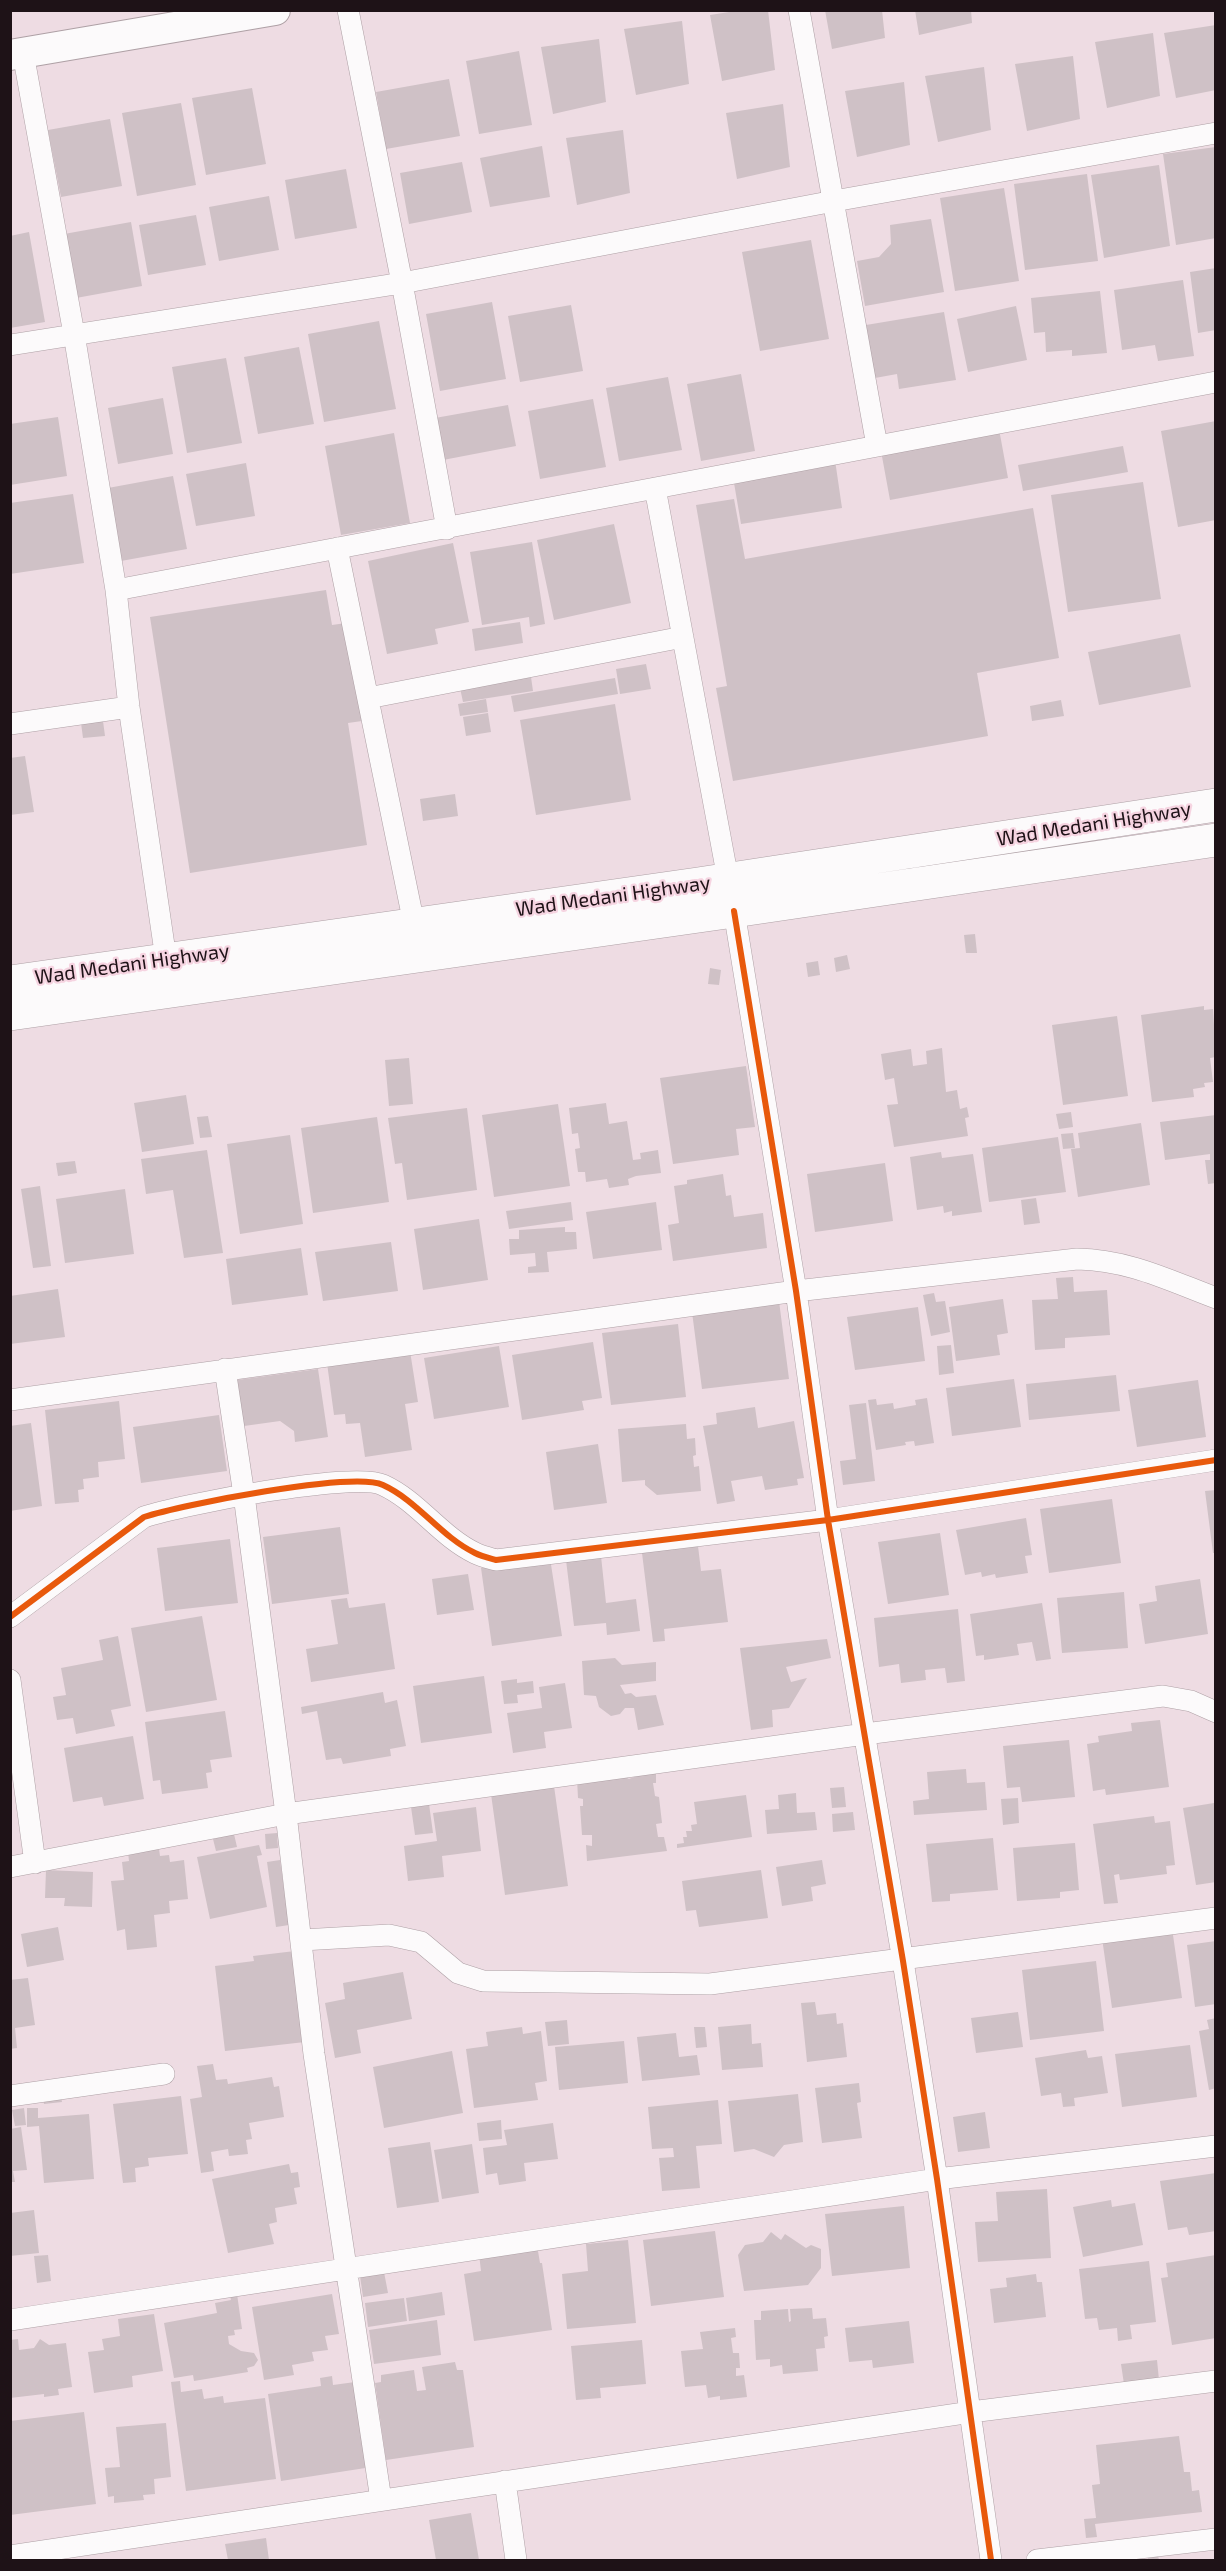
<!DOCTYPE html>
<style>
body{margin:0}
#map{position:relative;width:1226px;height:2571px;overflow:hidden;background:#eedce3;font-family:"Exo 2",sans-serif}
canvas{display:block}
.frame{position:absolute;inset:0;border:12px solid #1e1217;pointer-events:none}
</style>
<div id="map">
<canvas width="1226" height="2571"></canvas>
<div class="frame"></div>
</div>
<script>
const g = document.querySelector('canvas').getContext('2d');
g.lineJoin = 'round';
function fill(path, color) {
  g.fillStyle = color;
  g.fill(path, 'evenodd');
}
function strokePath(path, color, width, dash) {
  g.strokeStyle = color;
  g.lineWidth = width;
  g.lineCap = dash ? 'butt' : 'round';
  g.setLineDash(dash || []);
  g.stroke(path);
}
function label(font, color, halo, rows, align = 'center') {
  g.font = font + ' "Exo 2",sans-serif';
  g.lineWidth = 4.5;
  g.setLineDash([]);
  g.textBaseline = 'middle';
  g.strokeStyle = halo;
  g.fillStyle = color;
  for (const [text, x, y, turn = 0] of rows) {
    g.save();
    g.translate(x, y);
    g.rotate((+turn || 0) * Math.PI / 180);
    g.textAlign = isNaN(turn) ? turn : align;
    if (halo) g.strokeText(text, 0, 0);
    g.fillText(text, 0, 0);
    g.restore();
  }
}
fill(new Path2D(`
 M742,10H768L775,70L722,81L710,15Z
 M825,10H882L885,38L832,49Z
 M915,10H971L972,23L919,35Z
 M682,21L689,84L636,95L624,29Z
 M1216,25V90L1176,98L1164,33Z
 M1153,33L1160,96L1107,108L1095,42Z
 M599,39L606,102L553,114L541,47Z
 M519,51L532,125L479,134L466,61Z
 M1073,56L1080,119L1027,131L1015,64Z
 M984,67L991,130L938,142L925,76Z
 M449,79L460,136L386,149L376,92Z
 M904,82L910,145L857,157L845,91Z
 M252,88L266,164L206,175L192,98Z
 M181,103L196,185L137,196L122,113Z
 M783,104L790,167L737,179L726,113Z
 M110,119L122,186L61,197L48,130Z
 M623,130L630,193L577,205L566,138Z
 M542,146L550,197L490,207L480,158Z
 M1216,147V238L1176,245L1163,154Z
 M462,162L472,212L409,224L400,173Z
 M1159,165L1170,246L1104,258L1091,175Z
 M346,169L357,228L295,239L285,180Z
 M1087,174L1098,261L1025,270L1014,184Z
 M1004,188L1019,281L955,291L940,198Z
 M269,196L279,250L219,261L209,207Z
 M196,215L206,265L148,275L139,225Z
 M931,219L944,292L865,306L857,261L879,257L891,244L890,225Z
 M131,222L142,286L76,298L64,234Z
 M29,232L45,322L10,328V236Z
 M811,240L829,339L760,351L742,252Z
 M1216,268V330L1198,333L1190,272Z
 M1183,280L1194,356L1158,361L1155,345L1122,350L1114,290Z
 M1100,291L1107,353L1072,356V350L1046,352L1045,332L1034,333L1031,298Z
 M492,302L506,379L440,391L426,314Z
 M571,305L583,371L520,382L508,316Z
 M1016,306L1027,360L968,372L957,319Z
 M944,312L956,380L899,389L897,374L875,378L866,325Z
 M379,321L396,409L324,422L308,334Z
 M299,347L314,424L258,434L244,357Z
 M226,358L242,443L187,453L172,367Z
 M741,374L755,451L701,461L687,384Z
 M668,377L682,450L619,461L606,388Z
 M163,398L173,454L118,464L108,408Z
 M593,399L606,467L540,479L528,411Z
 M508,405L516,446L443,460L435,418Z
 M58,417L67,476L10,485V424Z
 M1216,421V520L1178,527L1161,431Z
 M999,429L1008,478L890,500L881,451Z
 M394,433L410,523L341,535L325,446Z
 M1123,446L1128,472L1023,491L1018,465Z
 M835,460L842,508L741,524L733,477Z
 M246,463L255,516L196,526L186,474Z
 M173,476L187,549L121,561L108,488Z
 M1143,482L1161,599L1068,612L1051,495Z
 M73,494L84,563L10,574V503Z
 M734,499L745,559L1033,508L1059,658L977,673L988,736L733,781L716,688L727,686L696,505Z
 M614,524L631,603L554,620L537,540Z
 M532,542L545,624L530,627L529,617L482,625L470,552Z
 M453,543L469,622L435,629L438,644L387,654L368,561Z
 M326,590L332,625L346,623L362,721L348,723L367,845L190,873L150,617Z
 M520,622L523,643L475,651L472,629Z
 M1180,634L1191,687L1099,705L1088,652Z
 M646,664L651,689L620,694L616,669Z
 M531,677L533,691L463,702L460,688Z
 M615,678L618,694L514,712L511,696Z
 M486,699L488,712L460,716L458,704Z
 M1061,700L1064,716L1032,721L1030,706Z
 M615,704L631,800L536,815L520,720Z
 M488,713L491,732L466,736L463,717Z
 M103,721L105,736L83,738L81,723Z
 M25,756L34,812L10,815V758Z
 M455,794L458,816L423,821L420,799Z
 M975,934L977,953H966L964,935Z
 M847,955L850,969L836,972L834,958Z
 M818,961L820,975L808,977L806,963Z
 M710,968L721,970L719,985L708,984Z
 M1204,1006V1010L1213,1009L1216,1057L1210,1058L1213,1082L1204,1083L1205,1087L1193,1089L1194,1097L1152,1102L1141,1015Z
 M1117,1016L1128,1096L1063,1105L1052,1025Z
 M942,1048L946,1092L957,1090L960,1109L967,1107L969,1117L965,1118L968,1136L894,1147L887,1105L898,1104L894,1078L885,1080L881,1054L911,1049L913,1066L927,1064L926,1051Z
 M409,1058L413,1104L389,1106L385,1060Z
 M746,1066L755,1127L736,1129L739,1155L673,1164L660,1078Z
 M186,1095L194,1144L142,1152L134,1103Z
 M606,1103L609,1124L627,1121L633,1160L641,1159L640,1153L658,1150L661,1173L636,1176L628,1179L629,1185L609,1188L607,1179L586,1182L585,1172H578L575,1149L580,1148L578,1133L572,1134L569,1108Z
 M558,1104L570,1186L494,1197L482,1115Z
 M467,1108L477,1190L407,1200L402,1163L395,1164L388,1118Z
 M1071,1112L1073,1127L1059,1129L1056,1114Z
 M1216,1115V1183L1208,1184L1205,1160H1210V1154L1165,1160L1160,1122Z
 M208,1116L212,1137L200,1138L197,1117Z
 M377,1117L389,1202L313,1213L301,1128Z
 M1141,1123L1150,1185L1078,1197L1071,1149L1080,1148L1078,1133Z
 M1073,1133L1075,1148L1063,1149L1061,1134Z
 M290,1135L303,1224L240,1234L227,1144Z
 M1058,1137L1066,1192L989,1202L982,1148Z
 M207,1150L223,1253L184,1258L173,1190L146,1194L141,1159Z
 M941,1152L942,1158L973,1154L982,1212L952,1216V1211L944,1213L943,1206L917,1210L910,1157Z
 M75,1161L77,1173L58,1176L56,1163Z
 M885,1163L893,1221L815,1232L807,1174Z
 M723,1174L726,1196L731,1195L734,1217L763,1213L767,1248L673,1261L668,1225L679,1223L674,1186L687,1184V1180Z
 M40,1186L51,1266L33,1268L21,1189Z
 M125,1189L134,1254L65,1263L56,1199Z
 M1036,1198L1040,1223L1024,1225L1021,1200Z
 M571,1202L573,1220L509,1229L506,1211Z
 M656,1202L662,1250L593,1259L586,1212Z
 M479,1219L488,1280L423,1290L414,1229Z
 M565,1227V1232H576L577,1249L547,1252L549,1272L528,1273V1267L536,1266L535,1253L510,1255L509,1239H519V1230Z
 M391,1242L398,1291L323,1301L315,1252Z
 M301,1248L308,1295L232,1305L226,1259Z
 M1073,1277L1074,1292L1107,1290L1110,1335L1065,1338V1348L1035,1350L1032,1300L1058,1299L1056,1278Z
 M58,1289L65,1337L10,1344V1296Z
 M934,1293L936,1302L945,1301L950,1332L931,1336L923,1295Z
 M1003,1299L1008,1333L997,1335L1000,1355L956,1361L949,1307Z
 M779,1301L789,1379L702,1389L692,1312Z
 M918,1307L925,1361L855,1370L847,1317Z
 M678,1324L686,1397L611,1405L602,1333Z
 M593,1342L602,1398L582,1401L584,1410L522,1420L512,1355Z
 M951,1345L954,1373L939,1375L937,1346Z
 M499,1346L509,1407L434,1419L424,1358Z
 M410,1351L418,1402L405,1404L412,1450L365,1457L360,1423L346,1424L345,1414L334,1415L327,1363Z
 M318,1369L328,1437L295,1442L294,1431L280,1421L244,1426L237,1380Z
 M1116,1375L1120,1411L1029,1420L1026,1384Z
 M1014,1379L1021,1427L952,1436L946,1388Z
 M1198,1380L1206,1437L1137,1447L1128,1390Z
 M927,1398L934,1443L915,1446L914,1441L905,1442L906,1445L876,1450L868,1400L876,1399L877,1405L893,1403L894,1409L916,1405L915,1400Z
 M119,1401L125,1459L98,1462L99,1477L83,1479L84,1489L78,1490L79,1502L55,1504L45,1410Z
 M866,1403L875,1481L843,1485L840,1461L856,1459L849,1405Z
 M755,1407L758,1428L794,1421L804,1478L797,1479L798,1485L765,1490L762,1476L731,1481L735,1501L717,1504L703,1426L717,1424L716,1413Z
 M219,1415L227,1471L141,1483L133,1427Z
 M31,1423L42,1506L10,1511V1426Z
 M686,1424L687,1439L695,1438L696,1455L693,1456L694,1467L699,1466L701,1491L657,1495L645,1485V1480L622,1482L618,1429Z
 M598,1444L607,1503L554,1510L546,1452Z
 M1216,1490V1553H1213L1205,1491Z
 M1112,1499L1121,1563L1049,1573L1040,1509Z
 M1026,1518L1032,1555L1025,1556L1028,1573L996,1578L995,1574L982,1577L981,1572L965,1575L956,1530Z
 M340,1527L349,1594L272,1604L263,1537Z
 M940,1533L949,1595L888,1604L878,1542Z
 M230,1539L238,1603L165,1611L157,1548Z
 M698,1546L701,1571L721,1569L728,1622L664,1629L665,1641L653,1642L642,1553Z
 M601,1556L606,1603L636,1599L640,1631L607,1635L606,1623L574,1626L566,1560Z
 M550,1558L562,1636L492,1646L481,1568Z
 M468,1574L474,1610L437,1615L432,1579Z
 M1200,1579L1208,1634L1145,1644L1139,1604L1157,1601L1155,1586Z
 M1124,1592L1128,1648L1062,1653L1057,1598Z
 M347,1598L349,1608L385,1603L395,1669L311,1682L306,1649L338,1644L331,1600Z
 M1042,1603L1051,1659L1036,1661L1032,1642L1017,1644L1019,1655L984,1660V1655L976,1656L970,1614Z
 M958,1609L965,1681L947,1683L945,1668L925,1670L926,1680L901,1683L899,1664L879,1667L874,1618Z
 M202,1616L217,1700L146,1712L131,1628Z
 M118,1636L131,1706L111,1710L115,1726L76,1734L73,1718L57,1720L53,1697L66,1695L61,1668L103,1660L99,1640Z
 M827,1639L831,1658L786,1667L791,1682L807,1678L789,1708L772,1710L773,1727L751,1730L740,1648Z
 M615,1658L622,1665L656,1662V1681L620,1685L625,1694L631,1693L636,1697L656,1695L664,1725L638,1730L634,1708H625L620,1714L611,1716L599,1707L596,1696L584,1695L582,1661Z
 M484,1676L492,1733L421,1743L413,1686Z
 M517,1679V1683L533,1681L534,1693L517,1695L518,1703L504,1704L501,1681Z
 M565,1683L572,1728L544,1732L546,1748L513,1753L507,1713L542,1708L539,1687Z
 M383,1692L385,1703L397,1700L406,1746L390,1749L391,1756L343,1764L341,1758L326,1760L317,1711L302,1714L301,1707Z
 M225,1711L232,1757L210,1760L212,1772L206,1773L208,1788L162,1794L160,1780L153,1781L145,1722Z
 M1160,1720L1169,1787L1106,1795L1105,1789L1093,1791L1087,1744L1099,1742L1098,1736L1132,1731L1131,1723Z
 M133,1736L144,1799L104,1806L102,1797L73,1802L64,1748Z
 M1069,1740L1075,1797L1022,1802L1020,1787L1007,1788L1003,1746Z
 M656,1769V1783H653L655,1796L659,1797L662,1823L656,1824L658,1837H664L667,1851L587,1861L586,1845L592,1846V1835H582L580,1806H583V1799L578,1798L577,1779L595,1782L597,1780L624,1776L629,1779Z
 M966,1769L967,1783L985,1782L987,1810L914,1815L913,1801L929,1799L927,1772Z
 M554,1786L568,1886L505,1895L491,1794Z
 M844,1787L846,1807L832,1808L830,1788Z
 M796,1793L797,1813L815,1812L817,1830L767,1834L765,1810L779,1809L778,1795Z
 M746,1795L752,1837L677,1848V1844L684,1843L683,1837H687L686,1831H692L691,1825L697,1824L694,1802Z
 M1018,1798L1019,1823L1003,1825L1001,1799Z
 M1214,1803L1216,1882L1196,1885L1183,1808Z
 M429,1804L433,1833L415,1835L411,1807Z
 M476,1807L481,1851L442,1856L444,1877L408,1881L404,1846L437,1841L433,1813Z
 M853,1812L855,1830L833,1832L832,1814Z
 M1154,1816L1155,1823L1170,1821L1175,1865L1166,1866L1167,1874L1120,1880L1119,1874L1114,1875L1118,1903L1104,1904L1093,1824Z
 M277,1833L278,1848L266,1849L265,1834Z
 M234,1834L237,1847L216,1851L213,1839Z
 M993,1838L998,1890L950,1894V1901L932,1902L926,1844Z
 M1075,1843L1079,1890L1060,1892V1898L1017,1901L1013,1848Z
 M259,1845L262,1855L257,1856L267,1907L210,1919L197,1857Z
 M159,1849L160,1856L169,1855L170,1862L184,1860L188,1899L169,1901L170,1913L154,1915L157,1947L127,1950L125,1929L117,1931L111,1881L124,1880L122,1862L129,1861L128,1852Z
 M280,1860L289,1925L276,1927L267,1862Z
 M822,1860L826,1884L811,1887L813,1901L782,1906L776,1867Z
 M46,1870L93,1872L92,1907L64,1906L65,1898H45Z
 M761,1870L768,1918L699,1927L696,1910L686,1911L682,1881Z
 M58,1927L64,1960L27,1967L21,1934Z
 M1172,1928L1182,1998L1112,2008L1102,1938Z
 M1216,1941V2004L1195,2007L1187,1945Z
 M295,1951L305,2042L225,2051L215,1966L254,1961L253,1956Z
 M1096,1961L1104,2031L1030,2040L1022,1970Z
 M403,1972L412,2019L357,2030L361,2053L335,2058L325,2003L345,1999L343,1983Z
 M28,1978L35,2025L15,2028L17,2048L10,2049V1980Z
 M815,2002L817,2015L836,2013L837,2024L843,2023L847,2057L807,2062L801,2003Z
 M1018,2012L1023,2047L976,2053L971,2018Z
 M1216,2018V2088L1209,2090L1199,2031L1209,2029L1207,2020Z
 M567,2020L569,2044L548,2046L545,2022Z
 M751,2024L752,2044L761,2043L763,2067L722,2070L718,2027Z
 M522,2027L523,2034L541,2031L547,2081L535,2083L538,2100L474,2108L466,2049L488,2046L486,2032Z
 M694,2027H705L707,2047L696,2048Z
 M676,2033L679,2057L697,2055L700,2075L642,2081L637,2037Z
 M624,2041L628,2083L559,2090L555,2047Z
 M1190,2045L1197,2097L1122,2107L1115,2054Z
 M1086,2050L1088,2058L1102,2056L1108,2093L1074,2098L1075,2106L1063,2107L1061,2093L1041,2096L1035,2058Z
 M452,2051L463,2113L384,2128L373,2067Z
 M213,2064L216,2080L227,2079L228,2084L272,2077L274,2087L279,2086L284,2117L249,2123L252,2139L246,2140L248,2154L229,2156L228,2149L211,2152L214,2171L201,2173L190,2099L202,2097L197,2066Z
 M859,2083L861,2102L857,2103L862,2138L822,2143L815,2088Z
 M60,2091L62,2102L44,2104L42,2093Z
 M798,2094L803,2142L784,2145L774,2157L754,2149L734,2152L728,2101Z
 M181,2096L188,2154L148,2158L149,2166L135,2168L136,2182L123,2183L113,2104Z
 M718,2100L722,2144L696,2146L700,2188L662,2191L659,2158L674,2157L673,2148L652,2149L648,2107Z
 M24,2108L26,2125L15,2126L12,2110Z
 M27,2108H38V2118L89,2114L94,2179L44,2183L39,2126L27,2127Z
 M985,2112L990,2148L958,2152L953,2117Z
 M501,2120L502,2139L479,2141L477,2123Z
 M553,2123L558,2159L524,2163L526,2181L499,2185L497,2173L486,2175L483,2148L507,2145L504,2130Z
 M21,2127L27,2170L13,2171L15,2182H10V2129Z
 M430,2142L439,2202L397,2208L388,2148Z
 M472,2144L479,2193L442,2199L434,2150Z
 M289,2164L291,2173L298,2172L300,2187L294,2188L297,2204L275,2208L277,2222L269,2224L274,2244L228,2253L212,2179Z
 M1216,2173V2231L1189,2235L1187,2227L1168,2230L1160,2181Z
 M1047,2189L1051,2258L978,2262L975,2222L998,2221L996,2192Z
 M1111,2200L1112,2207L1135,2203L1143,2245L1083,2257L1073,2207Z
 M904,2206L910,2268L832,2276L825,2214Z
 M34,2210L39,2253L10,2256V2213Z
 M715,2231L724,2297L651,2306L643,2240Z
 M771,2232L781,2240L785,2234L806,2248L811,2245L821,2249V2268L808,2285L744,2291L738,2255L745,2245L763,2242Z
 M628,2240L636,2323L567,2329L562,2274L588,2271L586,2244Z
 M537,2245L540,2263H542L552,2330L474,2341L464,2274L481,2271L479,2254Z
 M48,2255L51,2281L37,2283L34,2256Z
 M1216,2255V2338L1172,2345L1161,2278L1168,2277L1166,2263Z
 M1149,2261L1156,2322L1130,2325L1132,2339L1118,2341L1117,2328L1099,2330L1097,2318L1085,2319L1079,2269Z
 M384,2272L388,2293L363,2297L360,2276Z
 M1036,2274L1037,2282H1042L1046,2317L994,2323L990,2289L1007,2287L1006,2278Z
 M442,2292L445,2315L409,2321L406,2298Z
 M237,2294L242,2329L234,2330L235,2335L228,2336L229,2344L241,2351L254,2353L258,2360L254,2366L247,2368L248,2372L194,2381L193,2375L174,2378L164,2323L217,2313L215,2303L231,2300L230,2295Z
 M332,2294L339,2334L325,2336L328,2350L312,2352L314,2361L292,2365L294,2375L264,2380L252,2307Z
 M404,2298L407,2321L368,2327L365,2303Z
 M812,2308L813,2319L826,2318L828,2336L824,2337L825,2348L816,2349L818,2371L783,2374L782,2365L770,2367V2359L756,2360L754,2320H761V2311L788,2309L789,2322L791,2321L790,2309Z
 M154,2314L163,2371L132,2376L133,2387L94,2393L88,2352L104,2350L102,2339L120,2336L118,2319Z
 M437,2320L441,2355L374,2364L369,2330Z
 M909,2321L914,2363L873,2368L872,2360L849,2362L845,2328Z
 M735,2328L736,2337L731,2338L733,2353H739L740,2368H736V2376L744,2375L747,2397L720,2400V2396L708,2398L706,2385L685,2387L681,2351L703,2349L700,2332Z
 M18,2339L19,2350L34,2348L40,2339L49,2345L66,2343L72,2387L58,2389L59,2395L44,2397V2394L10,2398V2340Z
 M642,2340L646,2384L600,2388L601,2398L576,2400L571,2346Z
 M1157,2360L1159,2380L1124,2384L1121,2364Z
 M455,2362L457,2370H463L474,2447L386,2460L375,2383L381,2382V2375L414,2370L417,2391L426,2390L422,2367Z
 M332,2376L333,2385L355,2382L372,2467L281,2481L268,2394L321,2386L320,2378Z
 M180,2381L181,2392L202,2389L204,2399L223,2396L224,2403L265,2398L276,2479L186,2491L171,2382Z
 M84,2412L96,2504L10,2515V2421Z
 M166,2423L171,2477L154,2479L155,2494L143,2495L144,2500L114,2503V2496L108,2497L105,2468L120,2467L116,2427Z
 M1179,2436L1184,2472H1190L1192,2491L1199,2490L1202,2512L1095,2524L1097,2537L1086,2538L1084,2519L1096,2518L1092,2485L1100,2484L1096,2445Z
 M471,2513L479,2560H436L429,2520Z
 M266,2538L269,2560H228L225,2544Z
 M1157,2551L1159,2560H1148L1147,2553Z`), '#cfc1c6');
const street = new Path2D(`
 M348,10L402,283L447,529
 M799,10L877,446
 M23,53L74,334L116,590L129,707L166,959
 M10,345L402,283L834,201L1216,133
 M655,488L728,879
 M337,548L414,924
 M116,590L1216,382
 M368,698L683,637
 M10,724L129,707
 M734,911L796,1291L828,1520L903,1961L937,2179L991,2560
 M225,1369L244,1495L286,1814L314,2054L381,2500
 M10,1400L796,1291L1077,1259C1129,1260 1168,1280 1216,1298
 M10,1617L144,1517C180,1505 353,1471 383,1485C418,1501 440,1536 475,1553C481,1556 489,1558 496,1560L828,1520L1216,1460
 M10,1680L35,1863
 M10,1867L286,1814L865,1734L1163,1696L1191,1701L1216,1712
 M302,1940L389,1935L421,1942L458,1973L483,1981L710,1984L1216,1918
 M10,2096L164,2074
 M10,2320L937,2179L1216,2146
 M505,2481L516,2560
 M10,2556L971,2412L1216,2381
 M1037,2560L1216,2539`);
const secondary = new Path2D(`
 M10,55L275,10`);
const highway = new Path2D(`
 M10,982L698,884L1216,805
 M10,1014L734,911L1216,840`);
strokePath(street, '#aea0a5', 22);
strokePath(secondary, '#aea0a5', 32);
strokePath(highway, '#aea0a5', 34);
strokePath(street, '#fcfafb', 21);
strokePath(secondary, '#fcfafb', 30);
strokePath(highway, '#fcfafb', 33);
strokePath(new Path2D(`
 M734,911L796,1291L828,1520L903,1961L937,2179L991,2560
 M10,1617L144,1517C180,1505 353,1471 383,1485C418,1501 440,1536 475,1553C481,1556 489,1558 496,1560L828,1520L1216,1460`), '#e8590c', 6);
label('20px', '#1e1217', '#f6d4e1', [
 ["Wad Medani Highway",1094,824,-9],
 ["Wad Medani Highway",613,896,-8],
 ["Wad Medani Highway",132,964,-8]
]);
</script>
